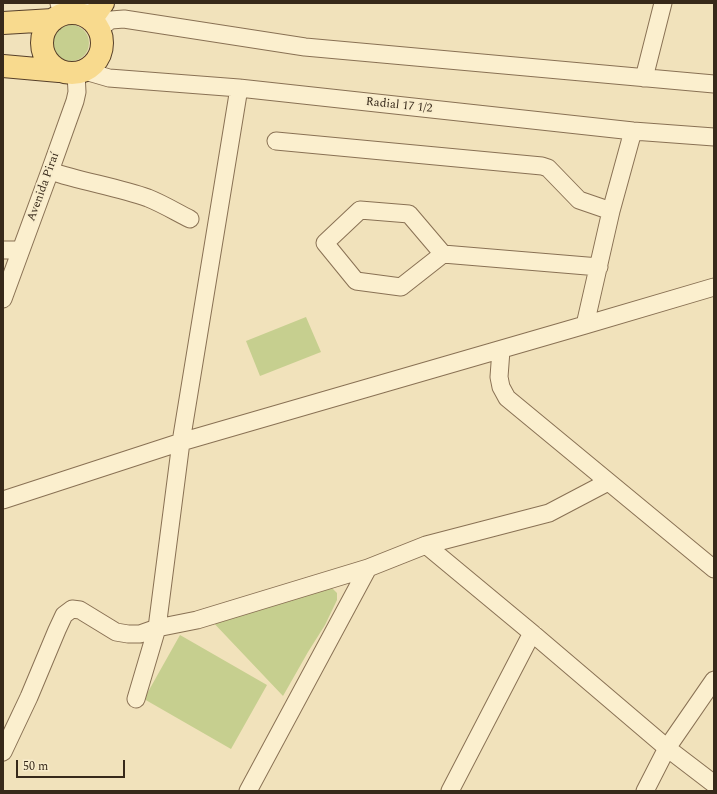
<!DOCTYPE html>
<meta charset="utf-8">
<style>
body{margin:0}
#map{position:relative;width:717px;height:794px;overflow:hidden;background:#f1e2bb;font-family:Spectral,serif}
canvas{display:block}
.frame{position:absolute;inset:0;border:4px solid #37291a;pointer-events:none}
.scale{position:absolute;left:16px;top:760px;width:109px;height:18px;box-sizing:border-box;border:2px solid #37291a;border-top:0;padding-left:5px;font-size:12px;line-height:14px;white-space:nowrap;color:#37291a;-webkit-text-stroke:3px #f8eccb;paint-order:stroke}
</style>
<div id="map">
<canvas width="717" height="794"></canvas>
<div class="frame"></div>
<div class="scale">50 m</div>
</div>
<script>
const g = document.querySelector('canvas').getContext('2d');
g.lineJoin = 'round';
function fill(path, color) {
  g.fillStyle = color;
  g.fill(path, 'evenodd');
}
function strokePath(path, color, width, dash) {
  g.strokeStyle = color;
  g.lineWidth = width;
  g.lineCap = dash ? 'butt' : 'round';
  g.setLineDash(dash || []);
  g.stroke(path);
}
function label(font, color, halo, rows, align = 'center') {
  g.font = font + ' Spectral,serif';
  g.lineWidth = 4;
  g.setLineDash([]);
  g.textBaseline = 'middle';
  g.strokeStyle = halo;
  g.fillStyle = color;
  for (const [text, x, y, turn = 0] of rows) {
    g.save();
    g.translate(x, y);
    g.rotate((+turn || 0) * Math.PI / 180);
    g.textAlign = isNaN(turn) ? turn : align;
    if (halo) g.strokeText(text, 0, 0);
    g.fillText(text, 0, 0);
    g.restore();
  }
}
fill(new Path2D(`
 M53 43a18 18 0 1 1 36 0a18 18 0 1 1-36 0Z
 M306,317L321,352L260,376L246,341Z
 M332,588L337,593V600L325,625L308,652L283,696L209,618Z
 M180,635L267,685L231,749L144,699Z`), '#c6cf8f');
const minor = new Path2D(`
 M59,3L62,15
 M82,15L85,3
 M98,29L111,20L124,19L305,47L714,84
 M85,71L109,78L239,88L633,131L714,137
 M644,78L663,3
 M276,141L542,166L548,168L579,200L611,211
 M50,171C83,182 117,187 148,198C163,204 176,212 190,219
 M3,250H21
 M443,254L409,214L360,210L325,243L356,281L401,287L443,254L599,267
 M3,299L50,171L75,101L77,92L76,73
 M585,325L611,211L633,131
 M501,350L499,377L501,387L507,398L714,569
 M3,500L181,442L585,325L714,287
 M426,545L532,633L667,748L714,784
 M136,699L157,628L181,442L239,88
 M3,752L29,697L57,630L64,615L72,609L80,610L116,632L128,634H140L157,628L197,620L368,568L426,545L549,513L608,482
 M248,791L368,568
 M450,791L532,633
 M645,791L667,748L714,680`);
const major = new Path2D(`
 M42 43a30 30 0 1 1 60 0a30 30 0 1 1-60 0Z
 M91,20L103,3
 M3,23L53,20
 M3,66L59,71`);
strokePath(minor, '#897154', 19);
strokePath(major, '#563f29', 24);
strokePath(minor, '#fbefce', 17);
strokePath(major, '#f8da8e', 22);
label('12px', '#37291a', '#f8eccb', [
 ["Radial 17 1/2",399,106,6],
 ["Avenida Piraí",44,187,-70]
]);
</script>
